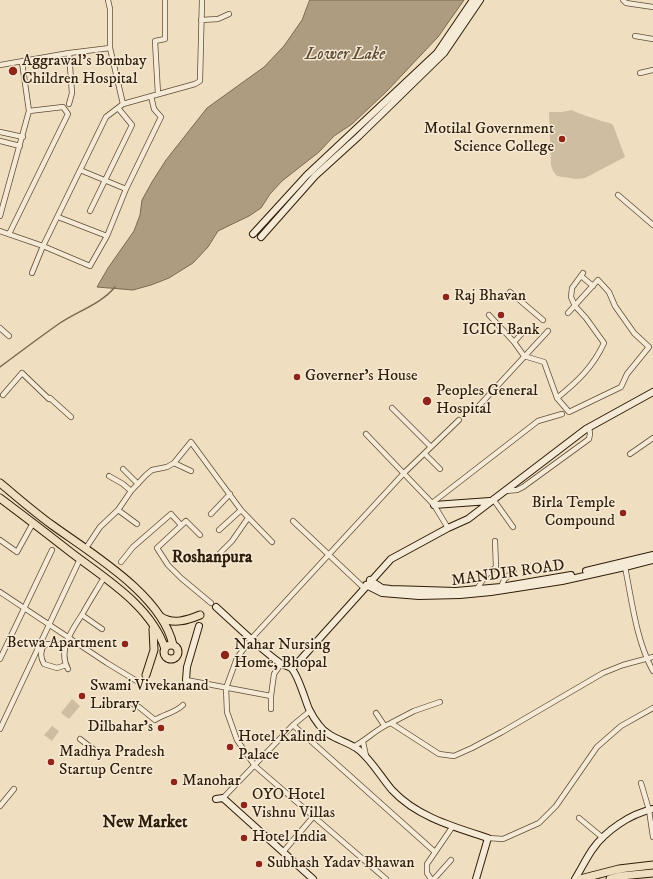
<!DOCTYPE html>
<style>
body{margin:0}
canvas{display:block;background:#f0dec0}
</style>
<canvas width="653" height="879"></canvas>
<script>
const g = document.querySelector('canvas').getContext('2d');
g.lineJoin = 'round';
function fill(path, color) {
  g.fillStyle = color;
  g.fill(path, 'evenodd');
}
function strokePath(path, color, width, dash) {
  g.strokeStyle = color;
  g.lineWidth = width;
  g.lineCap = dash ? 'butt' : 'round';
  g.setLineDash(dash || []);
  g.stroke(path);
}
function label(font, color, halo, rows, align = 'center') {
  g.font = font + ' "IM FELL DW Pica",serif';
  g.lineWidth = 3;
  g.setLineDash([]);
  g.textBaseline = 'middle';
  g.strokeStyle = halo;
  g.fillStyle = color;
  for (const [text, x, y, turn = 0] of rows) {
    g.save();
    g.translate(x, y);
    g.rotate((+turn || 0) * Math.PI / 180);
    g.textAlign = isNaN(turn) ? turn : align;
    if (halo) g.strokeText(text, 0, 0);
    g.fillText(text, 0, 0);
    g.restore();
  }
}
fill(new Path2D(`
 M572,110C581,115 591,117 601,121C605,122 609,122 613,125L625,157L585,178L576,179L557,176L553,171L551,165L549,112H562Z
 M72,699L80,706L69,719L61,713Z
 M52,726L59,731L52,741L44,735Z`), '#cfbda1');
const water = new Path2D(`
 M310,0H464L438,37L386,92L352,124L334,136L319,152L282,181L270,194L261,208L249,216L218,231L208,247L193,263L169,278L151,285L133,290L97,287L108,268L134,231L140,215L142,200L152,182L166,160L207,108L264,67L284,46L302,20Z`);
fill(water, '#ae9c81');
strokePath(water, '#7b6951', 1);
strokePath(new Path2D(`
 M0,367C20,352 40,337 60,323C78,311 101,304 115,287`), '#7b6951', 1.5);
const street = new Path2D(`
 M108,0L110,9V48L123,104
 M623,0L626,3L653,7
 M201,20L218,19L229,14
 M635,36L653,39
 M0,65L69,53L110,48
 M640,73L653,70
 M158,94L155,41L165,39V0
 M69,104L72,93L69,53
 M0,132L23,137
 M0,141L20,146
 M80,170L126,189
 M618,195L653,225
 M90,211L132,125L118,108
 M0,216L29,111L22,62
 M58,217L107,236
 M0,231L43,246L90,266L107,236L126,189L161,117L154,109L151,96
 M9,234L68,114L63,107L29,111
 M32,273L43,246L106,117L123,104L195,84L200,81L202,0
 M581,276L593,286
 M510,292L543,320
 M489,315L514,342L524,356L544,362L557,398L569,412L621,387L627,374L649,347L634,333L615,306L609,292L598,280L568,313
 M0,328L9,336
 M514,342L525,330
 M3,395L22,373L49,399
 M50,398L71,417
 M557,398C577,382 593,367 604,343L586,318L575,306L571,297L572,288L583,273
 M392,408L431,447
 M476,409L548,331
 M366,434L434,505L448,528
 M425,454L440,469
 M630,454L653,438
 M174,463L191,471
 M123,469L138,484
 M109,476L123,484L131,491
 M505,491L517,490L523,487L589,439L590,434L589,427
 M493,499L513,527
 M432,503L538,421L562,414
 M118,510L137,524
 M211,514L230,494
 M293,521L364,588
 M219,530L241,510
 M200,535L186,521L157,548L168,565L181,578L211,603
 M0,540L17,552L33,523
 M88,545L100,527L118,510L131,491L146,475L152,470L167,467L174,463L191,442L241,510L272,542
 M220,553L232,541L248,518
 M121,562L133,547L171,514L181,525
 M625,567C632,601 636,640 653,671
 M501,587L504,580L514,570
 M477,589L486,575L496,567L495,541
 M0,592L107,663L140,683
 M82,615L102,629
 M65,648C58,644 52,643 44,645C40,651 40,657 44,664L57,668L66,665
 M0,659L52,550
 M68,669C57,649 73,629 83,613C89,602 96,591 102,581
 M186,680L271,696
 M131,703L139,707L155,720C164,714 175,713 183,705
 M271,709V696L274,674L281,664
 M376,713L384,725
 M391,723L414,711L440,702
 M293,725L435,852
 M0,729L80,559
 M80,739L93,749
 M363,742L366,756
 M353,747C367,740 377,728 391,723L439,754L454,756L472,748L502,732L603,673L623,665L653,657
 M641,783L649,810L653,837
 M223,798L293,725L310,711
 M0,806L14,789
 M579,818L603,838
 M488,838L503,839L539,823L556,806L597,747L621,726L653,708
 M283,852L313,817
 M386,879L255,766L237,740L227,712L226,688L237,658L251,639L404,473L459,420
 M431,879L427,873V864L453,826
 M434,879L451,860`);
const secondary = new Path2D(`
 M253,234L307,175L437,53L473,0
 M261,237L315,176L359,136L444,53L480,0
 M434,505L490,501
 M586,571L653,555
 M370,580L382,588L391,589L456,591L501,587L571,575
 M366,585L382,593L419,596L460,595L491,592L562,581L625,567L653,560
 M216,607C237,626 257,646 280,663C283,665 288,666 291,668C298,674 305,700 309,709C312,715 315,720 319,725C329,739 346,740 359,750C372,761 381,777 392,790C417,817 454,827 488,838L476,879
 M292,669L391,559L448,528L468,519L586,429L653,392
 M186,680L187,667L199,626
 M216,799L223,798L313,879
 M575,879C581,869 586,859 592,850C605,831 630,814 653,809`);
const primary = new Path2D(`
 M0,483C17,497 34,512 52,525C92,554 162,595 173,645
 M0,498C24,516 49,535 73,554C106,579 152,607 165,649
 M161,617C173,625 188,620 200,615
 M164 652a7 7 0 1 1 14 0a7 7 0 1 1-14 0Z
 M146,675L154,650L153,629
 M580,879L619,869L653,865
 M610,879L621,876L653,873`);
strokePath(street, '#5f4d36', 6);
strokePath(secondary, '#2f1d08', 8);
strokePath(primary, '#2f1d08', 9);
strokePath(street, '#f5ead6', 4.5);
strokePath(secondary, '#f5ead6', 6);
strokePath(primary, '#f0dec0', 7);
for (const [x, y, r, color] of [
 [13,71,5,"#8f2418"],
 [562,139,4,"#8f2418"],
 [446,297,4,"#8f2418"],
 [501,315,4,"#8f2418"],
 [297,377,4,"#8f2418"],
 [427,401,5,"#8f2418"],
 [623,513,4,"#8f2418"],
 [125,644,4,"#8f2418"],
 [225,655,5,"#8f2418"],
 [82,696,4,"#8f2418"],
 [161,728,4,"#8f2418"],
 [230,747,4,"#8f2418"],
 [51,762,4,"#8f2418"],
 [174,782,4,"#8f2418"],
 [244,805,4,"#8f2418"],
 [244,838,4,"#8f2418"],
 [259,864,4,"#8f2418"]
]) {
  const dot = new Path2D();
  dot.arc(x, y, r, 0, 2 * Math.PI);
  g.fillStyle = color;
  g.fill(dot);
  strokePath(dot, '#f5ead6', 1.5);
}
label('16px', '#2f1d08', '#f5ead6', [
 ["Aggrawal's Bombay",22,62],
 ["Children Hospital",22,80],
 ["Motilal Government",554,130,"right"],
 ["Science College",554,148,"right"],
 ["Raj Bhavan",454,297],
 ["ICICI Bank",501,331,"center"],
 ["Governer's House",305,377],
 ["Peoples General",436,392],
 ["Hospital",436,410],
 ["Birla Temple",615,504,"right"],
 ["Compound",615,522,"right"],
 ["Betwa Apartment",117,644,"right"],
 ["Nahar Nursing",234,646],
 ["Home, Bhopal",234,664],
 ["Swami Vivekanand",90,687],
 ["Library",90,705],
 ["Dilbahar's",153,728,"right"],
 ["Hotel Kalindi",238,738],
 ["Palace",238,756],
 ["Madhya Pradesh",59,753],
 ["Startup Centre",59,771],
 ["Manohar",182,782],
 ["OYO Hotel",252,796],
 ["Vishnu Villas",252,814],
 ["Hotel India",252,838],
 ["Subhash Yadav Bhawan",267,864]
], 'left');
label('16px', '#2f1d08', '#f5ead6', [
 ["MANDIR ROAD",508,574,-8]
]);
label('italic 17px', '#5b4932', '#f5ead6', [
 ["Lower Lake",345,55]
]);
label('bold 17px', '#2f1d08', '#f5ead6', [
 ["Roshanpura",212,558],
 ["New Market",145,823]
]);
</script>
